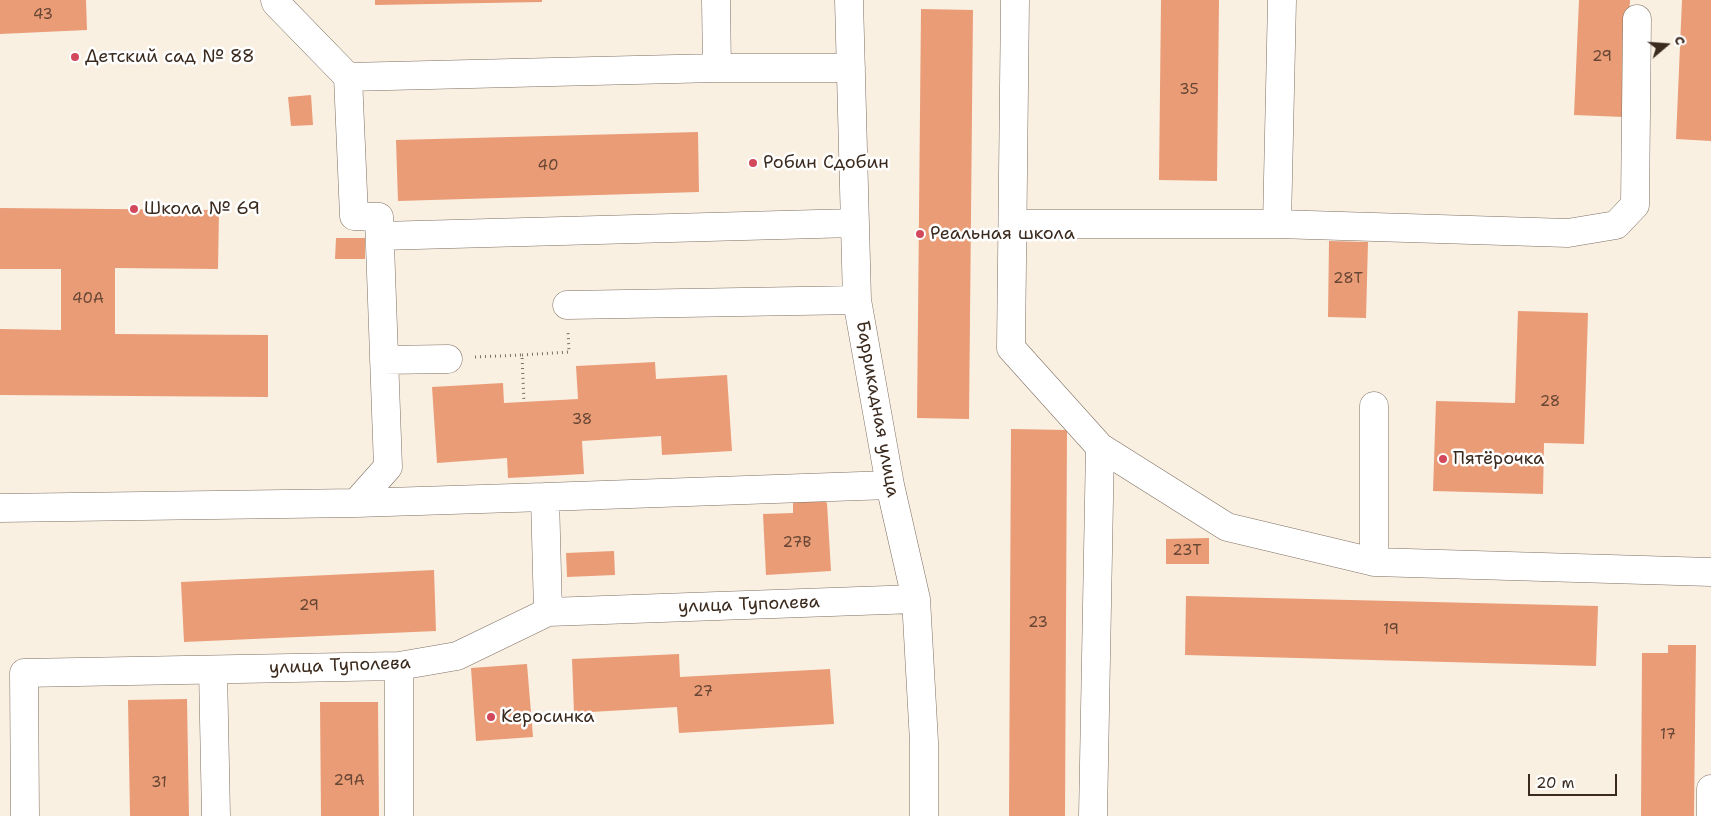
<!DOCTYPE html>
<meta charset="utf-8">
<style>
body{margin:0}
#map{position:relative;width:1711px;height:816px;overflow:hidden;background:#f9f0e2;font-family:"Shantell Sans",sans-serif}
canvas{display:block}
.north{position:absolute;left:1641px;top:20px;width:50px;height:50px;-webkit-text-stroke:4px #fff;paint-order:stroke;rotate:72deg;font-size:14px;font-weight:700;line-height:20px;text-align:center;color:#3b2a1e}
.north::after{content:'';display:block;margin:auto;width:18px;height:22px;background:#3b2a1e;clip-path:polygon(50% 0,100% 100%,50% 72%,0 100%)}
.scale{position:absolute;left:1528px;top:774px;width:89px;height:22px;box-sizing:border-box;border:2px solid #3b2a1e;border-top:0;padding-left:6px;font-size:15px;line-height:18px;white-space:nowrap;color:#3b2a1e;-webkit-text-stroke:4px #fff;paint-order:stroke}
</style>
<div id="map">
<canvas width="1711" height="816"></canvas>
<div class="north">С</div>
<div class="scale">20 m</div>
</div>
<script>
const g = document.querySelector('canvas').getContext('2d');
g.lineJoin = 'round';
function fill(path, color) {
  g.fillStyle = color;
  g.fill(path, 'evenodd');
}
function strokePath(path, color, width, dash) {
  g.strokeStyle = color;
  g.lineWidth = width;
  g.lineCap = dash ? 'butt' : 'round';
  g.setLineDash(dash || []);
  g.stroke(path);
}
function label(font, color, halo, rows, align = 'center') {
  g.font = font + ' "Shantell Sans",sans-serif';
  g.lineWidth = 5;
  g.setLineDash([]);
  g.textBaseline = 'middle';
  g.strokeStyle = halo;
  g.fillStyle = color;
  for (const [text, x, y, turn = 0] of rows) {
    g.save();
    g.translate(x, y);
    g.rotate((+turn || 0) * Math.PI / 180);
    g.textAlign = isNaN(turn) ? turn : align;
    if (halo) g.strokeText(text, 0, 0);
    g.fillText(text, 0, 0);
    g.restore();
  }
}
fill(new Path2D(`
 M0,0H86L87,30L0,34Z
 M375,0H542V2L375,5Z
 M1161,0H1219L1217,181L1159,180Z
 M1579,0H1630L1624,117L1574,115Z
 M1682,0H1711V141L1676,139Z
 M921,9L973,10L969,419L917,418Z
 M311,95L313,125L291,126L288,97Z
 M698,132L699,192L398,201L396,140Z
 M0,208L219,210L218,269L115,268V334L268,335V397L0,395V329L61,330V269H0Z
 M336,238H365V259H335Z
 M1329,241L1368,242L1366,318L1328,317Z
 M1518,311L1588,313L1584,444L1544,443L1543,494L1433,491L1436,401L1515,403Z
 M655,362L656,379L727,375L732,451L662,455L661,436L582,441L584,474L508,478L507,458L437,463L432,387L503,383L504,403L578,399L576,366Z
 M1011,429L1067,430L1065,816H1009Z
 M820,498L827,503L831,571L766,575L763,514L793,513V500Z
 M1209,538V564H1166V539Z
 M614,551L615,575L567,577L566,553Z
 M434,570L436,631L184,642L181,582Z
 M1186,596L1598,606L1596,666L1185,655Z
 M1668,645H1696L1694,816H1641L1642,653H1668Z
 M679,654L680,677L830,669L834,724L679,733L677,707L574,713L572,659Z
 M527,664L533,737L476,741L471,668Z
 M187,699L189,816H130L128,700Z
 M320,702H378L379,816H321Z`), '#ea9c77');
const minor = new Path2D(`
 M275,0L276,3L348,77L354,216L379,217L388,467L356,503L545,497
 M716,0L717,68
 M849,0L857,300L890,485L916,599L924,742V816
 M1015,0L1011,348L1100,447L1227,527L1374,562L1711,572
 M348,77L717,68H851
 M1013,224H1277L1568,233L1616,225L1635,205L1637,19
 M1277,224L1282,0
 M380,236L854,223
 M567,305L857,300
 M384,360L448,359
 M1374,406V562
 M0,508L356,503
 M548,612L545,497L890,485
 M399,666V816
 M213,670L216,816
 M25,816L24,673L399,666L457,656L548,612L916,599
 M1093,816L1100,447
 M1711,816V789`);
strokePath(minor, '#7e6f63', 29);
strokePath(new Path2D(`
 M522,355L569,352L568,332
 M475,357L522,355L524,402`), '#7e6f63', 3, [1, 4]);
strokePath(minor, '#fff', 28);
for (const [x, y, r, color] of [
 [75,57,5,"#d1495b"],
 [753,163,5,"#d1495b"],
 [134,209,5,"#d1495b"],
 [920,234,5,"#d1495b"],
 [1443,459,5,"#d1495b"],
 [491,717,5,"#d1495b"]
]) {
  const dot = new Path2D();
  dot.arc(x, y, r, 0, 2 * Math.PI);
  g.fillStyle = color;
  g.fill(dot);
  strokePath(dot, '#fff', 2);
}
label('15px', '#674634', null, [
 ["43",43,15],
 ["29",1602,57],
 ["35",1189,90],
 ["40",548,166],
 ["28Т",1348,279],
 ["40А",88,299],
 ["28",1550,402],
 ["38",582,420],
 ["27В",797,543],
 ["23Т",1187,551],
 ["29",309,606],
 ["23",1038,623],
 ["19",1391,630],
 ["27",703,692],
 ["17",1668,735],
 ["29А",349,781],
 ["31",159,783]
]);
label('18px', '#3b2a1e', '#fff', [
 ["Детский сад № 88",85,57],
 ["Робин Сдобин",763,163],
 ["Школа № 69",144,209],
 ["Реальная школа",930,234],
 ["Пятёрочка",1453,459],
 ["Керосинка",501,717]
], 'left');
label('18px', '#3b2a1e', '#fff', [
 ["Баррикадная улица",877,409,80],
 ["улица Туполева",749,605,-2],
 ["улица Туполева",340,666,-2]
]);
</script>
